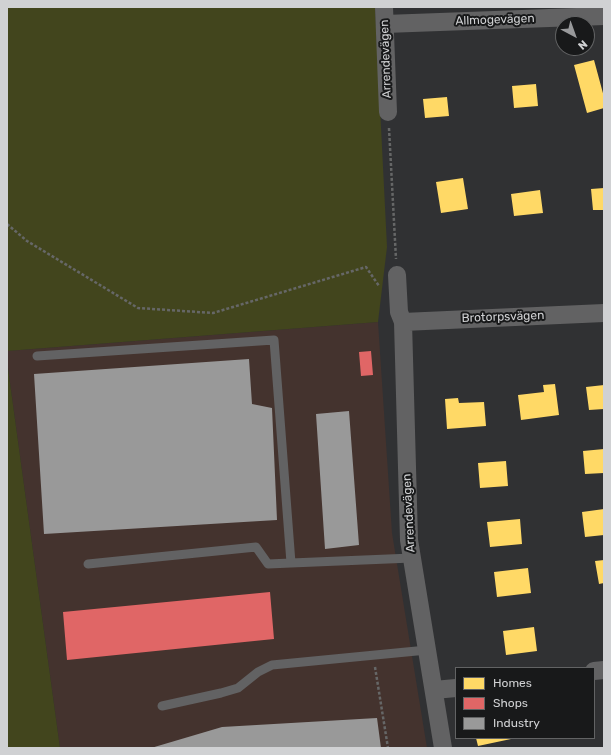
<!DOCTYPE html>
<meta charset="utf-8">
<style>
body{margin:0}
#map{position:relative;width:611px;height:755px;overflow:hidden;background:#303133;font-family:Rubik,sans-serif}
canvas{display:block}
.frame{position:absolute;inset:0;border:8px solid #d0d1d3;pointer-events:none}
.legend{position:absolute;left:455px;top:667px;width:140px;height:72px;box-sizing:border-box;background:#18191a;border:1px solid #626364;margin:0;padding:5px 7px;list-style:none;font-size:12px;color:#d0d1d3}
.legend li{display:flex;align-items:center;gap:8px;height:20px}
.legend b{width:20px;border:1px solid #626364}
.north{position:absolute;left:555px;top:16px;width:40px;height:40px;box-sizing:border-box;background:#18191a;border:1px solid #626364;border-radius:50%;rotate:139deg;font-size:11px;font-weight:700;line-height:16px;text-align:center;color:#d0d1d3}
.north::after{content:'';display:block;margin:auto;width:14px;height:18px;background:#98999b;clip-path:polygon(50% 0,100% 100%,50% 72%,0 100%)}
</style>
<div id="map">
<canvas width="611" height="755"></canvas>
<div class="frame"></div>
<ul class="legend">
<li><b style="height:11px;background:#ffd966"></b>Homes</li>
<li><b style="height:11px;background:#e06666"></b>Shops</li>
<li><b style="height:11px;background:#999"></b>Industry</li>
</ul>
<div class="north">N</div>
</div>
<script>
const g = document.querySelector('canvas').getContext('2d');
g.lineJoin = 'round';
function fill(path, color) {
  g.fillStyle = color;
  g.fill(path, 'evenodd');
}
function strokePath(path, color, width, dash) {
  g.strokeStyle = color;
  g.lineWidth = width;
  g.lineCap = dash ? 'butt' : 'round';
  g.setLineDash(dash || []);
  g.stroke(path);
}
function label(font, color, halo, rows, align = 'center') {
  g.font = font + ' Rubik,sans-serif';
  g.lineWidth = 4;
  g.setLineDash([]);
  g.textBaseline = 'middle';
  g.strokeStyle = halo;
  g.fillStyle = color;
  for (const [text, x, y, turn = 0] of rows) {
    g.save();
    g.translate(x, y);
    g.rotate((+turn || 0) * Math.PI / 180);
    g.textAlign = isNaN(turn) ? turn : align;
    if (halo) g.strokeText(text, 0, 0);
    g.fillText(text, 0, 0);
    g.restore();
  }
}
fill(new Path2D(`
 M378,322L392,533L427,748H60L7,361V351Z`), '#44332e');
fill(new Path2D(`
 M7,7H375L387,247L378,322L7,351Z
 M7,361L60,748H7Z`), '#42451d');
fill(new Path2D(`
 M594,60L604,97V108L587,113L574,65Z
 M536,84L538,106L514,108L512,86Z
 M447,97L449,116L425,118L423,99Z
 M463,178L468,209L441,213L436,182Z
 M604,188V210H593L591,189Z
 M540,190L543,213L514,216L511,194Z
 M555,384L559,415L521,420L518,395L544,392L543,385Z
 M604,385V409L589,410L586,387Z
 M458,398L459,403L484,402L486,426L447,429L445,399Z
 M604,449V473L585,474L583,451Z
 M506,461L508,486L480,488L478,463Z
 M604,509V535L585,537L582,512Z
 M520,519L522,544L490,547L487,522Z
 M604,560V583L599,584L595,561Z
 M528,568L531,593L497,597L494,572Z
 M534,627L537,651L506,655L503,631Z
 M476,738H511V739L478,746Z`), '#ffd966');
fill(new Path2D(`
 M371,351L373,375L361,376L359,352Z
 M270,592L274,639L67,660L63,612Z`), '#e06666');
fill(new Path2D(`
 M249,359L252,404L272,408L277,520L44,534L34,374Z
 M349,411L359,545L325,549L316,414Z
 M377,718L381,748H151L222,727Z`), '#999');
strokePath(new Path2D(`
 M389,128L396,259
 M7,224L27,241L138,308L213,313L366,267L379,286
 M375,667L388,748`), '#666767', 2.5, [3, 2]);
strokePath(new Path2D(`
 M37,356L274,340L291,563L412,558
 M88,564L256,547L268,564L291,563
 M162,706L221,693L238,688L258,672L272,665L427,650`), '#626263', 9);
strokePath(new Path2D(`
 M384,7L388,112
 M385,24L604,16
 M397,275L399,312L403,322L409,540L443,748
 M403,322L604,313
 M594,671L604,670
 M434,690L456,688`), '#626263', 18);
label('12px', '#d0d1d3', '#18191a', [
 ["Allmogevägen",495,20,-2],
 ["Arrendevägen",386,59,-92],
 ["Brotorpsvägen",503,317,-2],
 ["Arrendevägen",409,513,-93]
]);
</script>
